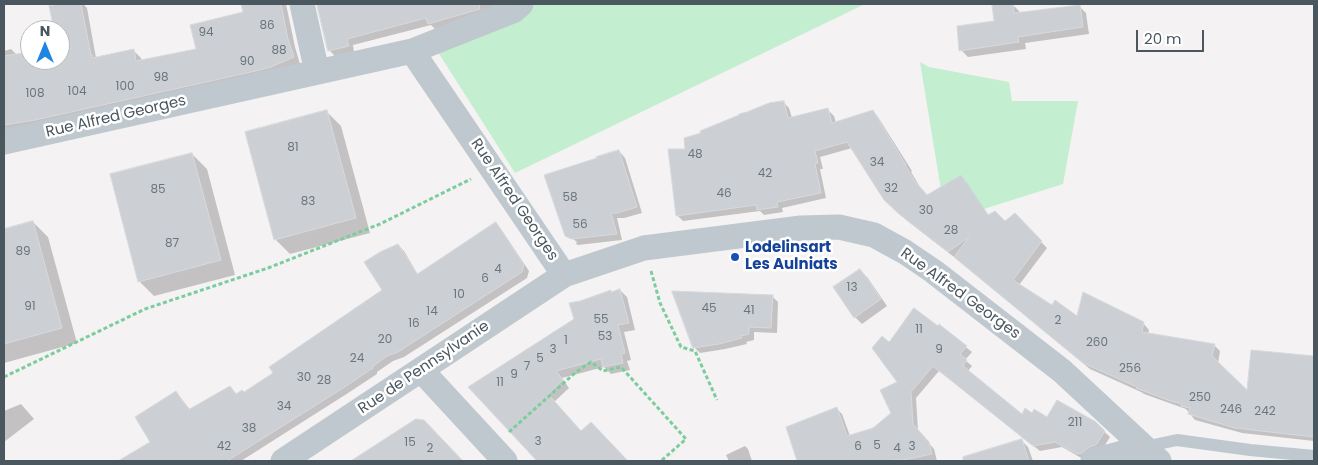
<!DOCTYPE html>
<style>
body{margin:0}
#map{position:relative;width:1318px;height:465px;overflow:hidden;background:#f4f2f2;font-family:Poppins,sans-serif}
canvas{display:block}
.frame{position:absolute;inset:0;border:5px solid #4a575f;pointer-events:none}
.north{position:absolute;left:20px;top:20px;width:50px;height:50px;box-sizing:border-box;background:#fff;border:1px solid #b7bcbf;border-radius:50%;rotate:0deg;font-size:14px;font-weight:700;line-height:20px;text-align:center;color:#4a575f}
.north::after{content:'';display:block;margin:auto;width:18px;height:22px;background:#1e86e2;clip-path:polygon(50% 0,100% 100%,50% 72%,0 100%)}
.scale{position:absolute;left:1136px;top:30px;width:68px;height:22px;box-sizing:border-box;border:2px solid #4a575f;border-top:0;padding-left:6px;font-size:15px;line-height:18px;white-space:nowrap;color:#4a575f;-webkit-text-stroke:4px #fff;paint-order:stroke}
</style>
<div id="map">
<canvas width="1318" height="465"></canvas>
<div class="frame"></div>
<div class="north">N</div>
<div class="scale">20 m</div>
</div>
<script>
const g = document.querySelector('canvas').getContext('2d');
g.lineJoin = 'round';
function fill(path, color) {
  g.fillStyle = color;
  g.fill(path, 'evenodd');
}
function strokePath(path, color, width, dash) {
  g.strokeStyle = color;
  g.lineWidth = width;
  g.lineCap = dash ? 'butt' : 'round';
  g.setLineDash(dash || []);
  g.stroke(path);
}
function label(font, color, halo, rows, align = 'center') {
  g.font = font + ' Poppins,sans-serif';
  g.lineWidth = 5;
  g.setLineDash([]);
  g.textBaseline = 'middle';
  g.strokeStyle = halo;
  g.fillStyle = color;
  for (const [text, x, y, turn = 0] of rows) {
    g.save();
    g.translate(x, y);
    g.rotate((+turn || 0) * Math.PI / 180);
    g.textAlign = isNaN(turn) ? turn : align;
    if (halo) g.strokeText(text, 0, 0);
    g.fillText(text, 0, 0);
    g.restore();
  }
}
fill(new Path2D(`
 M534,4H865L515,173L436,49Z
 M920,62L929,67L1009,82L1012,101H1078L1063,184L971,213L941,190Z`), '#c3efd0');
fill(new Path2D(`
 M65,4H83L87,8L96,58L134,51L141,58L142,61L197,50L244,13L242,4H286L295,47L300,64L4,134V51L11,49L17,55L30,53V60H60V30H56L51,7Z
 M319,4H512L436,30L431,25L353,45L354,52L336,57L329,50Z
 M1012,4L1019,11L1020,14L1079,6L1086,13L1089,34L1025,43L1026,49L968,57L961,50L995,22Z
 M783,102L789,108L792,118L828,110L834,116L836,123L872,111L878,117L912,171L911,172L920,187L927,196L961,177L967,183L989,216L1005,222L1015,215L1047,248L1019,285L1052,307L1077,318L1143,323L1149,330L1148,334L1214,345L1220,351L1218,363L1248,393L1253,352L1314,357V441L1242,433L1195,420L1186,409L1144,394L1141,392L1090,369L954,257L906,220L852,148L820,157L823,169H820L826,198L782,208L783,212L764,215L760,211L683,221L677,215L687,151Z
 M326,111L341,126L370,233L290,254L275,239Z
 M619,151L625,158L642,213L624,218H617L622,240L578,245L576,244L577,242L570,237V238L566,235Z
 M192,154L207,169L235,275L154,296L139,281Z
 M33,222L48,237L77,343L4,363V230Z
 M496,224L501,229L529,271L527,278L404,357L393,361L377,372V374L345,395L241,461H130L136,458L152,442L176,392L181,398L190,410L230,387L237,395L244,393L274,373L384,290L398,245L404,251L418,275Z
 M860,270L867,277L887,306L862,324L855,317Z
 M620,290L627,297L635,330L624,332L631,360L627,361L630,370L611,374L604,367L562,378L569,388L554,402L582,432L591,424L627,461H539L470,387L575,319L580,302L611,291L612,293Z
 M772,296L778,302L777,333L754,332V340L746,342L747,344L725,349L700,353L694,347Z
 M939,326L972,352L965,360L972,366L968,371L1022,416L1032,415L1047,419L1095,423L1110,437L1102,450L1083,459L1062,447L1040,451L939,371L916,398L918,431L934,449L937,461H899L883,453L889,461H798L787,427L837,409L842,414L850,436L874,429L892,413L899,382L889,344L938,328Z
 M21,404L34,419L4,442V411Z
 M430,427L461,461H405L385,440Z
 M1021,440L1028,447L1033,461H981L979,453Z
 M745,446L748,449L752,461H729L726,455Z`), '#0003');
const building = new Path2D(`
 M60,4H81L91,55L92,54V58L134,49L136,61L196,49L190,25L243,12L241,4H281L288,39L294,57L271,67L260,70L35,120L4,125V56L30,52V60H60V30H54L49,6Z
 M317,4H479L480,9L428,24L426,18L347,39L349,46L328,51Z
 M1004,4H1013L1014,13L1080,5L1083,27L1018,37L1019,42L959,51L957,26L994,21L992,5Z
 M784,101L788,118L828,108L832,123L873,110L906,165H905L914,180L927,195L961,175L988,215L995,211L1005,221L1015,213L1042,241L1013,280L1052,305L1055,300L1077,316L1083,292L1144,322L1142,332L1215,344L1212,356L1247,390L1251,350L1314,356V437L1235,428L1188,414L1190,408L1181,406L1182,404L1168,400L1136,388L1137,387L1083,363L954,257L969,237L948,252L899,214L884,200L847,142L815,151L818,163L815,164L821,193L777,202L778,207L757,210L756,205L676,216L668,149H685L684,138L701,133L700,131L739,115V114L747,112L769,103Z
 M327,110L356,218L274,240L245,132Z
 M619,150L637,207L617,213H611L617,234L571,239L565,236L544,175L597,158L596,157Z
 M192,153L221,260L138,282L110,174Z
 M33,221L62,328L4,344V229Z
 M496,222L524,265L522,272L398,352L387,356L372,367L373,368L340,390L227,461H118L150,442L135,417L176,391L188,410L230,386L236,394L242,390L244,392L273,373L269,367L382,290L364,262L380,252L398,244L417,274Z
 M860,269L881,299L854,318L833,287Z
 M620,289L629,323L618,325L625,353L621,354L623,363L603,367L601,359L556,371L563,380L548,394L581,431L591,422L628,461H537L468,387L574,319L569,303L580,301L611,290V292Z
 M672,291L773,295L771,328L749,327V334L741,336L742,338L719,344L693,348Z
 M914,308L938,326L939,324L967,346L960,354L967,360L963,366L1022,414L1025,408L1032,413L1034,409L1047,417L1057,400L1096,422L1105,431L1096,445L1089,447L1082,453L1077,454L1055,442L1033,446L933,366L911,392L913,424L929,442L932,454L904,460H892L893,461H797L786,427L837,407L847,436L873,428L891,413L880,390L897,382L872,348L882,336L889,342Z
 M416,419L424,420L463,461H351Z
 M1022,439L1029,461H963V457Z`);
fill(building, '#ccd0d4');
strokePath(building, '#d6d9dd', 1);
strokePath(new Path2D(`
 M651,271L660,303L681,347L695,351L717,400
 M4,377L145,309L268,268L380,224L471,179
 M509,432L576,372L591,362L603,371L621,367L686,439L661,461`), '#7bcd9d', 3, [4, 2.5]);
strokePath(new Path2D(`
 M1144,447L1177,440L1250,450L1314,456`), '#bec8ce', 12);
strokePath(new Path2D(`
 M302,4L317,72
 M412,51L513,11L521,4
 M4,142L412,51L564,275
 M421,370L505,461
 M283,461L564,275L644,248L801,228L839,227L874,235L905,252L933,271L1062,371L1159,461
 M1093,461L1144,447`), '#bec8ce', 25);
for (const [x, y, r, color] of [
 [735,257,5,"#1a4fb4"]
]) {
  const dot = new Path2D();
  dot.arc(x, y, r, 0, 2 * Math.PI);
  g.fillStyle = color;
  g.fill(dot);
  strokePath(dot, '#fff', 2);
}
label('12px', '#6a757c', null, [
 ["86",267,26],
 ["94",206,33],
 ["88",279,51],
 ["90",247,62],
 ["98",161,78],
 ["100",125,87],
 ["104",77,92],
 ["108",35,94],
 ["81",293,148],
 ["48",695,155],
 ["34",877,163],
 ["42",765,174],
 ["32",891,189],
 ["85",158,190],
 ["46",724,194],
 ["58",570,198],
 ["83",308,202],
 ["30",926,211],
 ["56",580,225],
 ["28",951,231],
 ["87",172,244],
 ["89",23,252],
 ["4",498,270],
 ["6",485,279],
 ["13",852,288],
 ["10",459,295],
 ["91",30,307],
 ["45",709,309],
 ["41",749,311],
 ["14",432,312],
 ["55",601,320],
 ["2",1058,321],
 ["16",414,324],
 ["11",919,330],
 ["53",605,337],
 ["20",385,340],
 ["1",566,341],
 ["260",1097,343],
 ["3",553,350],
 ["9",939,350],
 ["24",357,359],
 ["5",540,359],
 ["7",527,367],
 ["256",1130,369],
 ["9",514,375],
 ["30",304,378],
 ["28",324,381],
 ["11",500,383],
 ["250",1200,398],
 ["34",284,407],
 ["246",1231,410],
 ["242",1265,412],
 ["211",1075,423],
 ["38",249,429],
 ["3",538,442],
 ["15",410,443],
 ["5",877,446],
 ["42",224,447],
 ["6",858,447],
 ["3",912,447],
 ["2",430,449],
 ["4",897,449]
]);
label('15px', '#4a575f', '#fff', [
 ["Rue Alfred Georges",116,117,-13],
 ["Rue Alfred Georges",514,200,56],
 ["Rue Alfred Georges",960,294,36],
 ["Rue de Pennsylvanie",424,368,-34]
]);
label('bold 15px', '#164399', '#fff', [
 ["Lodelinsart",745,248],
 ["Les Aulniats",745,265]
], 'left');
</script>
